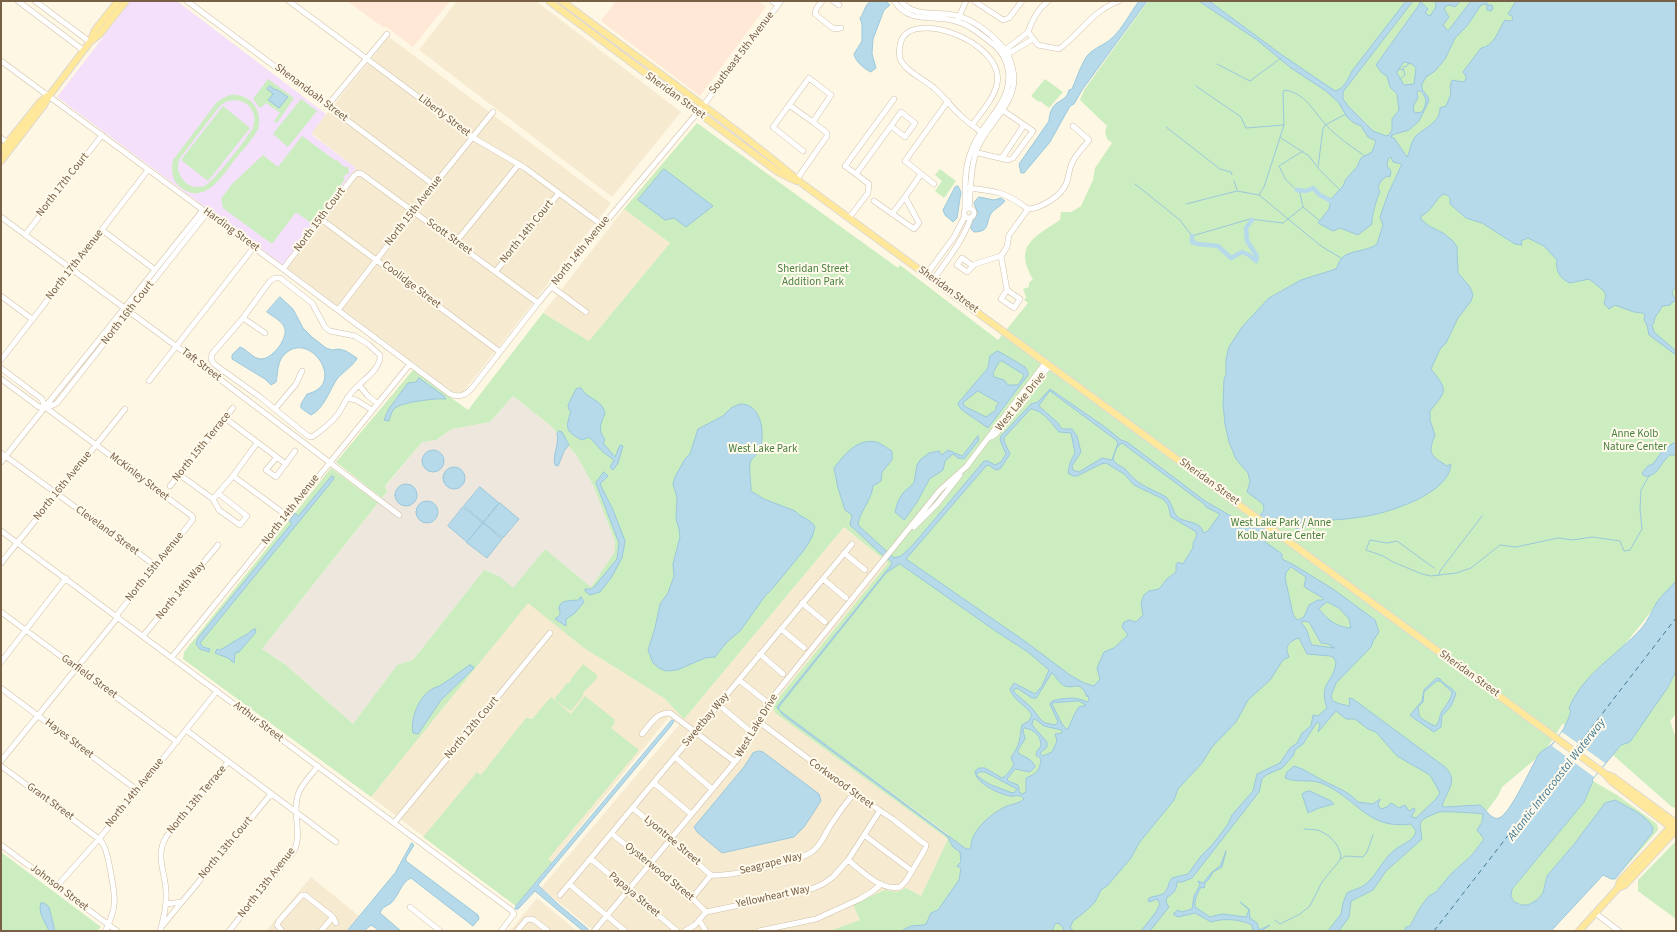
<!DOCTYPE html>
<style>
body{margin:0}
#map{position:relative;width:1677px;height:932px;overflow:hidden;background:#fef7e3;font-family:"Source Sans 3",sans-serif}
canvas{display:block}
.frame{position:absolute;inset:0;border:2px solid #786047;pointer-events:none}
</style>
<div id="map">
<canvas width="1677" height="932"></canvas>
<div class="frame"></div>
</div>
<script>
const g = document.querySelector('canvas').getContext('2d');
g.lineJoin = 'round';
function fill(path, color) {
  g.fillStyle = color;
  g.fill(path, 'evenodd');
}
function strokePath(path, color, width, dash) {
  g.strokeStyle = color;
  g.lineWidth = width;
  g.lineCap = dash ? 'butt' : 'round';
  g.setLineDash(dash || []);
  g.stroke(path);
}
function label(font, color, halo, rows, align = 'center') {
  g.font = font + ' "Source Sans 3",sans-serif';
  g.lineWidth = 4;
  g.setLineDash([]);
  g.textBaseline = 'middle';
  g.strokeStyle = halo;
  g.fillStyle = color;
  for (const [text, x, y, turn = 0] of rows) {
    g.save();
    g.translate(x, y);
    g.rotate((+turn || 0) * Math.PI / 180);
    g.textAlign = isNaN(turn) ? turn : align;
    if (halo) g.strokeText(text, 0, 0);
    g.fillText(text, 0, 0);
    g.restore();
  }
}
fill(new Path2D(`
 M457,1H536L681,112L612,197L419,50Z
 M389,37L611,203L464,391L460,393L453,392L283,265L356,168L311,133Z
 M624,209L670,243L589,341L543,313Z
 M844,527L888,563L775,701L773,707L775,713L948,839L921,896L906,888L897,892L885,890L860,920L829,931H594L541,888L679,725L669,717L516,906L371,797L528,602L584,648L664,698L684,719Z
 M311,877L359,916L346,931H266Z
 M537,898L577,931H510Z`), '#f6ebd1');
fill(new Path2D(`
 M347,1H450L413,47L385,26L384,28Z
 M616,1H758L766,7L700,96L601,21Z`), '#ffe8d6');
fill(new Path2D(`
 M513,396L551,426L577,456L593,485L615,541L614,553L591,587L545,549L513,589L499,576L484,570L413,660L397,665L353,724L286,665L262,649L387,492L385,487L422,442L436,440L452,429L490,422Z`), '#ede7de');
fill(new Path2D(`
 M131,1H177L326,114L311,134L356,168L283,265L57,97Z`), '#f4e0fa');
fill(new Path2D(`
 M1148,1H1676V581L1617,654L1593,673L1579,692L1567,723L1564,726L1563,723L1545,751L1502,787L1498,796L1483,816L1482,822L1477,830L1484,839L1472,855L1451,874L1436,892L1429,896L1410,926L1406,927L1404,931H829L860,920L853,904L885,890L897,892L906,888L921,896L948,839L775,713L773,707L775,702L888,563L844,527L684,719L664,698L584,648L528,603L371,797L183,659L184,652L331,468L378,503L262,649L286,665L353,724L397,665L413,660L484,570L499,576L513,588L545,549L591,587L614,553L615,541L593,485L577,456L551,426L513,396L490,422L452,429L436,440L422,442L385,486L387,492L382,498L336,462L413,370L468,410L543,313L589,341L670,243L624,209L697,123L898,268L900,265L998,340L1028,303L1024,300L1026,297L1023,289L1029,287V283L1033,279C1013,245 1035,237 1060,220L1061,212H1071L1081,206L1093,180L1095,168L1112,143L1107,139L1105,131L1107,126L1080,100L1084,90ZM780,711L949,835L948,837L947,836Z
 M268,79L294,98L277,123L274,121L280,113L266,103L260,108L253,99Z
 M1045,79L1063,92L1049,108L1040,101L1039,102L1031,96Z
 M230,95C249,93 264,110 258,129C253,139 244,149 236,158C223,175 204,208 179,186C172,180 171,169 173,160L217,102L223,98ZM233,100C249,100 258,113 253,128C246,139 216,179 206,185C198,189 189,187 184,181C178,174 176,166 180,158L219,107L225,102Z
 M301,99L317,111L288,147L273,134Z
 M223,106L250,128L208,181L181,160Z
 M302,136L336,161L337,160L344,167H348L349,174H346L343,178L345,179L341,185L342,186L314,225L296,212L272,244L223,208L221,199L232,184L263,155L278,167Z
 M940,169L956,181L944,198L935,191L942,181L935,175Z
 M583,664L597,675V678L583,693V696L571,711L569,710L556,701L555,698L567,683H570V680Z
 M1676,671V714L1670,721L1676,738V808L1672,807L1613,755L1668,687Z
 M585,696L614,719L615,723L611,728L639,750L548,859L552,862L516,906L423,837L477,772L481,775L526,718L532,719L551,697L571,714Z
 M1593,781L1617,795L1657,824L1658,830L1618,876L1651,833L1653,828L1575,843L1547,876L1543,893L1537,900L1528,905H1522L1514,902L1511,896L1512,889L1584,802Z
 M1676,841V919L1638,891V880Z
 M1,852L101,927L97,931H1Z`), '#ccedc0');
const water = new Path2D(`
 M871,1H886L890,5L884,10L873,39L872,54L876,68L871,72C864,69 855,61 854,54L862,41V24L860,18C865,12 864,5 871,1Z
 M1139,1H1147L1082,90L1074,104L1070,106L1050,142L1024,173H1021L1019,164L1049,121C1049,116 1051,107 1057,103C1063,99 1067,98 1069,90L1072,89C1076,80 1079,70 1084,61C1089,49 1104,46 1112,38C1123,28 1130,13 1139,1Z
 M1199,1H1209L1282,55L1335,91C1344,89 1348,79 1352,71L1406,1H1413L1343,92V99L1349,107L1373,131L1386,136L1389,135L1392,130V119L1399,110L1397,94L1390,87L1387,76L1382,73L1376,65L1419,5L1420,1L1428,9L1425,13L1430,16L1436,7L1435,1H1460L1455,7L1450,5L1446,6L1444,9L1449,17L1443,25L1448,31L1471,1H1486L1488,5H1492L1493,8L1491,11L1487,10V6L1485,4L1481,5L1467,26L1455,38L1445,59L1435,71L1426,77L1422,84V89L1428,97L1429,101L1419,121L1409,130L1392,135L1391,137L1394,138L1407,157C1411,150 1410,142 1416,136C1425,127 1440,123 1440,108L1446,106L1451,94L1450,87L1452,80L1463,82L1466,79V76L1463,72L1481,48C1495,46 1498,30 1505,20L1509,21L1513,20L1512,16L1508,14L1516,1H1676V287L1672,291L1673,296L1676,299V302L1674,301L1670,305L1662,306C1660,313 1654,315 1654,323L1652,325L1654,332L1676,351V355L1649,335L1647,325L1644,320L1645,315L1643,313L1634,312L1615,305L1609,309L1604,304L1606,295L1603,290L1589,279L1570,283C1560,279 1555,270 1557,260L1544,246L1528,238L1521,241L1522,245L1515,244L1482,223L1466,218L1450,204V198L1447,195L1443,194C1434,201 1432,211 1421,216V219L1429,226L1443,233L1453,241L1457,247L1458,273L1470,287L1473,295L1471,301L1458,318L1446,343L1440,349L1431,369C1449,391 1446,391 1430,411V420L1435,435C1427,455 1431,455 1447,466L1451,464C1450,494 1386,514 1361,517C1344,520 1328,520 1311,521L1308,523L1301,532L1282,518H1276L1263,536L1264,541L1282,554V559L1294,565L1333,589L1375,620L1379,632L1373,641L1371,647L1336,683L1331,696L1332,700L1337,703L1349,706H1350L1349,698L1353,699L1445,767C1459,781 1447,790 1442,806L1445,807L1480,805C1486,809 1492,821 1499,818C1510,815 1532,765 1539,754C1542,750 1548,748 1551,745C1561,735 1567,724 1571,711L1569,708C1583,674 1617,655 1641,629C1648,621 1652,611 1657,602C1662,595 1670,588 1676,581V671L1668,687L1630,742L1621,745L1592,780L1593,781L1584,802L1512,889L1511,896L1514,902L1522,905H1528L1537,900L1543,893L1547,876L1575,843L1605,803L1615,800C1629,808 1645,814 1653,828L1652,833L1615,879H1611L1603,875L1551,931H1404L1406,927L1410,926L1421,906L1429,896L1436,892L1451,874L1472,855L1484,839L1477,830L1482,822L1483,814C1478,813 1445,811 1439,812C1433,814 1427,817 1422,820L1420,825L1422,839L1386,871L1373,890L1351,901L1349,917L1339,931H1328L1341,914L1343,903L1347,893C1353,889 1361,889 1366,884C1377,875 1384,857 1396,849C1404,843 1414,841 1416,831L1411,824C1366,830 1358,798 1321,783C1310,779 1296,783 1285,778L1287,772L1294,766C1305,769 1312,775 1322,780C1335,787 1348,791 1358,802L1373,804L1380,799L1378,805L1381,809L1387,807L1391,803L1399,808L1405,805L1409,811L1414,808L1415,810L1411,817L1416,818L1436,799L1440,793L1430,775L1397,756L1376,732L1368,729L1355,719H1346L1336,711L1318,732L1320,724L1317,722L1303,744L1295,750L1293,756L1282,768L1266,775L1262,779L1259,792L1192,878L1182,882H1177C1177,889 1174,894 1167,897L1166,902L1169,907L1150,931H1141L1156,912L1160,904L1157,899L1149,902L1148,899C1153,895 1159,897 1164,893C1169,889 1168,882 1172,878L1188,874L1201,856L1213,844L1228,824L1232,815L1253,791L1257,774L1280,763L1290,748L1297,743L1302,733L1311,726L1313,715L1318,716L1327,708C1318,681 1334,684 1336,662L1333,657L1330,656L1307,654L1299,638C1294,639 1286,644 1287,650C1287,652 1288,654 1289,657L1283,660L1270,680L1248,700L1236,722L1212,747L1202,763L1178,789L1174,800L1139,843L1131,858L1108,885L1101,890L1095,902L1087,910L1073,921L1070,928L1074,931H1063V927L1058,923L1055,924L1052,931H901L911,926L924,925L926,924L931,913L938,910L959,880L961,868L957,866L961,862L960,852L953,847L947,836L783,715L777,707L892,564L891,561L879,552L850,525L852,515L845,510L838,488L834,468C844,455 857,438 876,442C881,443 888,449 892,451V460L882,472L881,481L873,486C871,502 859,512 858,525L894,558L901,556L912,546L984,461H988L995,465L1001,462L1006,454L1000,440L1001,436L1031,404L1038,402L1050,389L1105,427L1121,440L1127,442L1205,501L1231,516L1246,528L1252,527L1264,510L1263,504L1247,492L1250,482L1248,473L1236,459L1229,442L1225,424L1223,404L1224,380L1226,374V359L1229,347L1242,327L1269,298L1301,280L1336,269C1338,265 1339,261 1342,258C1349,250 1367,252 1377,244L1383,225L1380,217L1388,194L1402,164L1393,162L1391,157L1388,159L1387,166L1391,171L1390,177L1387,176L1381,181L1378,187L1380,192C1377,197 1371,218 1372,224L1358,235L1340,228L1333,231L1318,223L1329,209L1331,199L1343,186L1346,179L1357,167L1361,158L1372,152L1376,141L1368,137L1361,126L1354,123L1347,117L1339,103L1326,91L1291,68L1257,40ZM1404,62L1412,64L1416,68L1414,84L1404,85L1397,73ZM1418,91H1420C1428,98 1427,103 1422,112L1415,113C1411,107 1415,103 1418,98L1417,93ZM1050,391L1116,440L1118,443L1112,460L1102,458L1079,472L1073,470L1072,466L1081,452L1077,436L1072,429H1063L1059,426V424L1039,406ZM1031,409C1043,410 1052,424 1059,432L1071,433L1075,453L1070,463L1068,473L1073,476H1077L1101,464L1106,463L1124,474L1134,485L1163,499L1168,505L1171,517L1195,531L1197,535L1193,543V548L1183,564L1178,562L1176,565V572L1167,579L1159,589L1149,591L1144,595L1141,603L1143,615L1136,622L1129,620L1124,622L1122,627L1128,635L1114,648L1104,652L1097,668L1100,679L1094,686L1084,683L1070,675L1026,642L906,559L986,466L989,465L994,469L997,470L1001,468L1010,454L1004,441V438ZM1122,443L1204,504L1206,507L1220,514L1208,531L1203,533C1202,521 1186,523 1179,518C1172,513 1173,503 1166,497C1158,492 1149,489 1141,484C1134,480 1130,474 1125,469C1121,466 1116,465 1113,459L1116,449ZM900,564L997,632L1028,652L1049,670L1042,686L1035,694L1014,683L1010,689C1012,699 1026,705 1032,715L1029,721L1022,725C1020,731 1021,736 1019,742C1018,747 1014,752 1011,758L1014,764C1011,769 1007,776 1002,778L985,768H979L975,771C975,783 999,794 1010,796C1016,797 1019,793 1024,799C1020,803 1013,804 1007,806C994,812 979,824 973,837C971,841 972,845 970,849H966L779,710L778,708L886,573ZM1291,567L1306,577L1304,586L1306,588L1323,598V600H1318L1309,605L1304,617L1298,620L1295,618L1293,614L1285,578L1286,573ZM1327,602L1339,608L1349,619L1351,628C1336,627 1328,620 1319,609ZM1303,621L1309,622L1321,643L1328,644L1335,648L1312,645C1308,638 1309,630 1302,624ZM1052,673C1056,676 1058,682 1063,685C1074,691 1080,678 1087,697L1088,695L1089,700L1087,702C1076,696 1063,698 1052,701L1050,704L1058,722L1055,725L1045,723L1041,720L1031,707L1015,693L1013,690L1017,688L1032,698H1036ZM1079,701L1086,705L1079,707L1075,713L1068,729H1066L1062,724L1052,704L1053,703ZM1034,719H1035L1044,726L1062,730V733L1055,734L1057,741L1052,752L1043,756L1040,753L1047,747V742L1032,725ZM1025,728C1035,730 1041,736 1041,746L1037,751L1036,755L1041,759C1040,771 1036,774 1026,778V792L1022,794L1019,792V788L1018,785L1008,781L1007,779L1015,769L1030,772L1035,767C1033,759 1024,757 1018,753V750L1025,739L1023,730ZM978,772H985L1017,789L1015,792L1012,793L989,784L977,776Z
 M270,86L275,90L276,89L288,97L279,108L268,100L273,94L267,89Z
 M664,169L713,206L686,227L674,218L665,220L638,200Z
 M958,186L961,192L957,218L953,222L945,215L943,210L955,187Z
 M979,197L994,200L1001,198L1005,201C1001,206 996,208 992,212C985,222 991,232 974,232L971,229V224L978,213L974,203Z
 M280,297L293,309L303,328L312,337L326,348L332,350L339,349L346,351L357,358C356,363 342,373 337,379C330,389 324,409 311,415L301,408V404L307,394C348,385 309,328 284,355C277,362 278,373 276,382L271,385L265,379L232,359V355L240,347C247,349 253,359 261,359C272,359 287,340 285,329C283,321 273,317 267,312Z
 M998,351L1025,367L1028,372V375L988,428L962,410L958,405L959,402L988,368L990,356ZM1002,361L1023,374L1024,376L1018,385H1008L1004,380L994,377L993,373L999,362ZM978,391L999,403L996,406V410L986,417L964,406L963,403Z
 M419,378L444,396L446,399C437,398 400,402 394,409C391,413 390,417 389,421L384,420L388,410L408,383L416,382Z
 M581,388C587,400 603,399 605,414C600,424 598,430 605,440L603,443L615,457L620,445L623,446L618,463L613,470L610,467L614,460L603,452L589,437L582,440C564,431 566,427 571,411L569,410L568,405L576,389Z
 M740,404C762,403 766,435 759,451C757,455 751,458 750,463C749,470 751,483 751,491L764,499L795,511C801,518 811,519 815,527L812,537L805,549L772,589L765,596L740,631L727,642L715,657L705,658L677,670L666,671L659,668L653,663L648,650L655,628L660,604L668,593L674,576L673,564L680,537L679,529L676,519L677,497L673,484L675,477L685,459L690,454L698,429L723,416L731,408Z
 M559,431L562,432L569,445L564,451L558,466L555,465C552,455 560,443 557,434Z
 M978,436L979,440L964,459L958,458L953,454L945,461L943,470L939,473L930,478L917,502L905,519L904,520L895,512L898,501L903,493L914,483L917,465L920,460L929,453L939,451L942,455L948,450L962,456Z
 M1674,443H1676V455H1670C1660,462 1658,478 1644,476L1642,473L1648,466L1653,464L1664,449Z
 M422 461a11 11 0 1 1 22 0a11 11 0 1 1-22 0Z
 M443 478a11 11 0 1 1 22 0a11 11 0 1 1-22 0Z
 M604,472L608,476L600,484L613,510L625,541L622,558L611,578L600,592L590,595L585,591V589H591L594,587L617,559L619,543L596,483Z
 M332,476L334,477L333,480L200,643L203,647L210,649L209,652L200,649L196,644L198,638L292,523L289,521L295,513L298,516Z
 M395 495a11 11 0 1 1 22 0a11 11 0 1 1-22 0Z
 M480,487L499,503L483,522L464,506Z
 M416 512a11 11 0 1 1 22 0a11 11 0 1 1-22 0Z
 M500,503L519,519L503,538L484,523Z
 M463,507L483,523L467,542L448,526Z
 M483,523L502,539L487,558L467,543Z
 M581,597L584,602L575,613L566,619V626L555,619L560,615C560,613 560,611 559,609C559,599 572,601 578,600Z
 M255,629L256,632L239,652L235,653L234,663L228,658L215,653L217,649L220,650C228,646 235,640 244,636C249,634 250,630 255,629Z
 M470,665L474,667L473,669L441,700L418,734L413,733C410,718 419,697 432,689C435,687 439,687 441,685C451,679 460,671 470,665Z
 M1437,678L1440,679C1445,686 1453,687 1456,694L1451,706L1442,716L1441,727L1434,732L1415,719L1410,715L1422,701L1424,690ZM1437,681H1440L1452,692C1451,700 1446,705 1442,711C1439,716 1440,721 1436,726C1432,725 1431,724 1427,722C1417,715 1420,719 1418,707L1423,702L1424,692Z
 M672,720L674,721L671,726L538,885L559,905L588,929L587,931H583L535,891L518,909H515L516,906Z
 M759,751L763,752L819,794L821,801L804,827L794,837L722,853L697,832L694,827L744,767L753,753Z
 M1310,791L1331,801L1334,804L1319,808L1308,813L1302,794L1305,792Z
 M412,843L414,845L406,858V861L478,915L479,919L473,926L411,878C401,882 399,896 391,903C386,907 383,906 380,913L401,931H380L371,925L364,931H347L395,873Z
 M1226,851L1222,867L1213,872L1209,879L1205,883L1204,888L1201,887C1198,893 1194,899 1195,907L1210,917L1222,914L1246,917L1249,910L1240,902L1249,909L1250,918L1257,923L1259,930L1270,925L1261,931H1253L1252,925C1240,919 1223,918 1211,922L1195,913L1178,917L1173,914L1178,910L1182,912L1192,909L1194,896L1200,885L1198,881L1203,883L1212,872L1220,866Z
 M41,903H44L49,907L55,931H49C46,923 37,912 41,903Z`);
fill(water, '#b6dae9');
strokePath(water, '#9bc8dc', 1);
fill(new Path2D(`
 M1562,732L1605,763L1594,777L1552,746Z`), '#fef7e3');
strokePath(new Path2D(`
 M1217,64L1250,81L1281,58
 M1399,69L1403,70
 M1400,79L1405,75L1403,67L1407,66L1409,63
 M1196,86L1241,117L1246,128L1284,125
 M1166,127L1220,169L1231,172L1232,175
 M1281,138L1309,156L1318,168L1340,190
 M1303,151L1279,166L1286,180L1300,193L1303,207L1320,221
 M1318,167L1323,129L1325,125L1346,114
 M1234,181L1237,190
 M1135,184L1180,220L1192,236L1250,219L1283,223L1303,207
 M1259,195L1264,187L1284,125L1283,93L1284,90C1306,93 1313,111 1326,125C1337,137 1352,147 1365,156
 M1186,204L1237,191L1259,195L1321,246L1341,258
 M1434,568L1397,541L1387,543L1370,540L1366,550L1383,556L1393,562L1422,574L1431,576L1456,573L1471,568L1500,545L1516,547L1558,538L1573,540L1592,537L1620,541L1624,551L1630,550L1642,529L1640,509L1641,490L1649,476
 M1439,575L1440,571L1482,516
 M1341,859L1345,856L1363,857L1367,852L1373,835
 M1275,920L1280,924L1300,914L1310,906L1322,882L1340,860L1341,855L1337,845L1329,836L1318,830L1304,829`), '#9bc8dc', 1);
strokePath(new Path2D(`
 M1297,190L1306,191L1313,188L1320,195L1331,201
 M1192,236V242L1198,244L1218,246L1231,258L1242,252L1249,255L1256,261L1257,256L1247,241L1246,228L1252,220`), '#b6dae9', 4.5);
strokePath(new Path2D(`
 M1575,749L1676,618
 M1434,931L1572,753`), '#417a94', 1, [5, 4]);
const minor = new Path2D(`
 M18,1L83,50
 M35,1L90,42
 M187,1L434,185
 M289,1L472,137L525,168L602,225
 M772,1L778,5
 M822,1L816,9L815,14L834,29L841,28
 M833,1L839,5
 M894,1C911,25 931,14 955,21C968,24 979,33 989,41C998,47 1004,55 1007,65C1017,100 983,120 972,149C964,167 965,190 965,209
 M901,1C914,19 940,10 958,16C973,20 989,32 999,43C1006,50 1010,57 1012,66C1022,101 990,119 978,147C970,166 971,188 969,208
 M974,1L1003,20L1009,18L1022,1
 M958,19L966,1
 M1028,32L1038,45L1059,49C1081,33 1092,11 1119,1
 M1028,32C1032,20 1038,9 1048,1
 M1004,51L1028,32
 M1006,55L1033,39
 M1,61L283,269L450,394C460,398 466,395 472,388L538,303L703,106L781,1
 M328,105L387,34
 M789,105L813,122
 M972,125C981,113 994,98 997,84C1006,41 904,5 900,46C899,51 899,57 901,61C908,73 924,79 934,88C944,96 950,106 959,114C967,122 976,128 985,135
 M1,138L8,143
 M974,152L1008,160L1013,158L1033,131L1001,109
 M1002,158L1024,125
 M856,174L845,166L894,99
 M797,179L827,136V133L813,122L831,95L809,78L773,127L803,151
 M934,184L905,161L948,101
 M968,188C997,191 1005,192 1028,209
 M874,201L914,229L919,223L905,197L921,174
 M964 213a5 5 0 1 1 10 0a5 5 0 1 1-10 0Z
 M1028,209C1042,208 1061,196 1066,184C1069,177 1069,169 1072,163C1076,154 1084,147 1089,140L1073,126
 M892,214L905,197
 M1,217L184,352L399,515
 M849,218L868,193L869,184L856,174L891,126L905,137L915,123L901,112L891,126
 M321,219L500,352
 M102,230L154,269
 M25,235L102,135
 M456,242L519,164
 M1001,256L1007,290L1020,299L1014,308L1001,299L1007,290
 M973,266L962,258L957,265L967,272L975,264L1001,256L1007,247L1009,235L1028,209
 M283,269L354,176L358,173L362,174L538,303
 M496,271L559,193
 M926,275L954,237L965,216
 M275,278H280L312,303L325,327L330,331L355,336L368,344L380,355C381,370 361,381 353,391C346,398 343,407 338,414C331,423 321,431 312,437L308,436L260,397L214,364L211,359L212,354L243,318L270,281Z
 M933,280C947,260 963,241 971,217
 M552,287L586,312
 M1,296L32,319
 M338,310L434,185L493,112
 M243,318L265,333
 M1,360L148,170
 M1,368L42,399L45,407L192,516L193,519L191,522L116,616
 M1,379L39,407H49L57,403L207,213
 M149,381L254,247
 M359,385L368,396L377,403
 M347,398L356,400L372,410
 M275,409L296,384L302,371
 M225,418L286,464
 M991,437L996,434L1050,365
 M1,453L156,566
 M277,457L266,470L276,477L295,451
 M1,462L203,210
 M966,467L1046,362
 M180,475L213,499
 M233,476L286,515
 M170,486L233,408
 M213,499L219,510L240,525L247,516L219,494
 M213,499L233,476L257,443
 M914,527L937,504L960,475
 M1,531L511,910L514,914L501,931
 M844,553L865,570
 M1,563L125,409
 M823,579L846,598
 M802,603L825,622
 M1,612L177,742
 M781,629L804,648
 M143,636L218,545
 M760,654L783,674
 M172,657L410,364
 M1,662L66,578
 M739,680L768,703
 M1,688L137,790
 M719,705L751,732
 M758,721L854,793L894,820L926,845L925,849L906,881L900,887C881,891 863,872 848,860
 M186,730L336,842
 M642,734C650,725 656,712 670,713L735,762
 M675,757L712,789
 M1,761L118,617
 M1,766L99,839C101,841 103,844 104,846C108,854 116,896 114,905C114,910 108,927 105,931
 M654,783L691,814
 M633,808L711,875
 M394,823L550,633
 M612,834L692,898L706,912
 M864,835L912,871
 M1,845L117,931
 M591,859L677,931
 M569,884L625,931
 M57,886L99,839L217,691
 M560,895L852,544
 M692,898L711,875C729,877 799,862 813,851C821,845 825,834 830,826C837,815 845,804 854,793
 M166,904L182,902L271,794
 M410,907L440,931
 M1595,913L1619,931
 M699,920L706,931
 M163,925L181,903
 M160,931C164,918 167,905 166,891C165,871 155,856 166,837L228,762
 M229,931L294,851C303,833 291,811 299,792C303,783 312,774 318,766
 M282,931L277,925L279,921L302,895H305L333,917L336,923
 M321,931L333,917
 M517,931L526,920L530,919L534,920L548,931
 M594,931L735,762L743,752L751,732L768,703L940,490L968,465
 M685,931L695,925L706,912L788,895L814,888L823,884L833,877L848,860L879,812
 M759,931L816,919L860,899L873,891L881,884`);
const major = new Path2D(`
 M549,1L778,172L796,181
 M562,1C643,62 727,120 804,185L1605,774L1611,781L1676,831
 M91,41L100,34L126,1
 M1,151L40,102L47,96
 M1,161L44,105L49,96L90,42L95,30L118,1
 M1605,774L1613,777L1676,823
 M1618,888L1620,881L1676,821
 M1579,931L1618,888L1625,885L1676,830`);
strokePath(minor, '#d0c0a9', 6);
strokePath(major, '#dfd9d3', 8);
strokePath(minor, '#fff', 5);
strokePath(major, '#ffe899', 6);
label('11px', '#786047', '#fffaeb', [
 ["Southeast 5th Avenue",742,53,-53],
 ["Shenandoah Street",311,93,37],
 ["Sheridan Street",675,96,36],
 ["Liberty Street",444,116,37],
 ["North 17th Court",63,185,-52],
 ["North 15th Avenue",414,211,-52],
 ["North 15th Court",320,220,-53],
 ["Harding Street",231,230,36],
 ["North 14th Court",527,232,-51],
 ["Scott Street",449,237,36],
 ["North 14th Avenue",581,251,-51],
 ["North 17th Avenue",75,265,-52],
 ["Coolidge Street",411,285,37],
 ["Sheridan Street",948,290,36],
 ["North 16th Court",128,313,-52],
 ["Taft Street",201,365,37],
 ["West Lake Drive",1021,402,-51],
 ["North 15th Terrace",202,447,-51],
 ["McKinley Street",139,477,37],
 ["Sheridan Street",1209,482,36],
 ["North 16th Avenue",63,486,-51],
 ["North 14th Avenue",291,510,-52],
 ["Cleveland Street",107,531,36],
 ["North 15th Avenue",155,567,-51],
 ["North 14th Way",181,591,-51],
 ["Sheridan Street",1469,674,36],
 ["Garfield Street",89,677,36],
 ["Sweetbay Way",706,720,-50],
 ["Arthur Street",258,722,37],
 ["West Lake Drive",757,726,-59],
 ["North 12th Court",472,728,-50],
 ["Hayes Street",69,739,37],
 ["Corkwood Street",841,784,36],
 ["North 14th Avenue",135,793,-51],
 ["North 13th Terrace",197,800,-50],
 ["Grant Street",50,802,36],
 ["Lyontree Street",672,841,40],
 ["North 13th Court",226,848,-50],
 ["Seagrape Way",771,864,-14],
 ["Oysterwood Street",659,872,39],
 ["North 13th Avenue",267,883,-52],
 ["Johnson Street",59,888,37],
 ["Papaya Street",634,895,40],
 ["Yellowheart Way",773,897,-12]
]);
label('11px', '#477f3e', '#fffaeb', [
 ["Sheridan Street",813,270],
 ["Addition Park",813,283],
 ["Anne Kolb",1635,435],
 ["Nature Center",1635,448],
 ["West Lake Park",763,450],
 ["West Lake Park / Anne",1281,524],
 ["Kolb Nature Center",1281,537]
]);
label('italic 12px', '#417a94', '#fffaeb', [
 ["Atlantic Intracoastal Waterway",1557,780,-52]
]);
</script>
